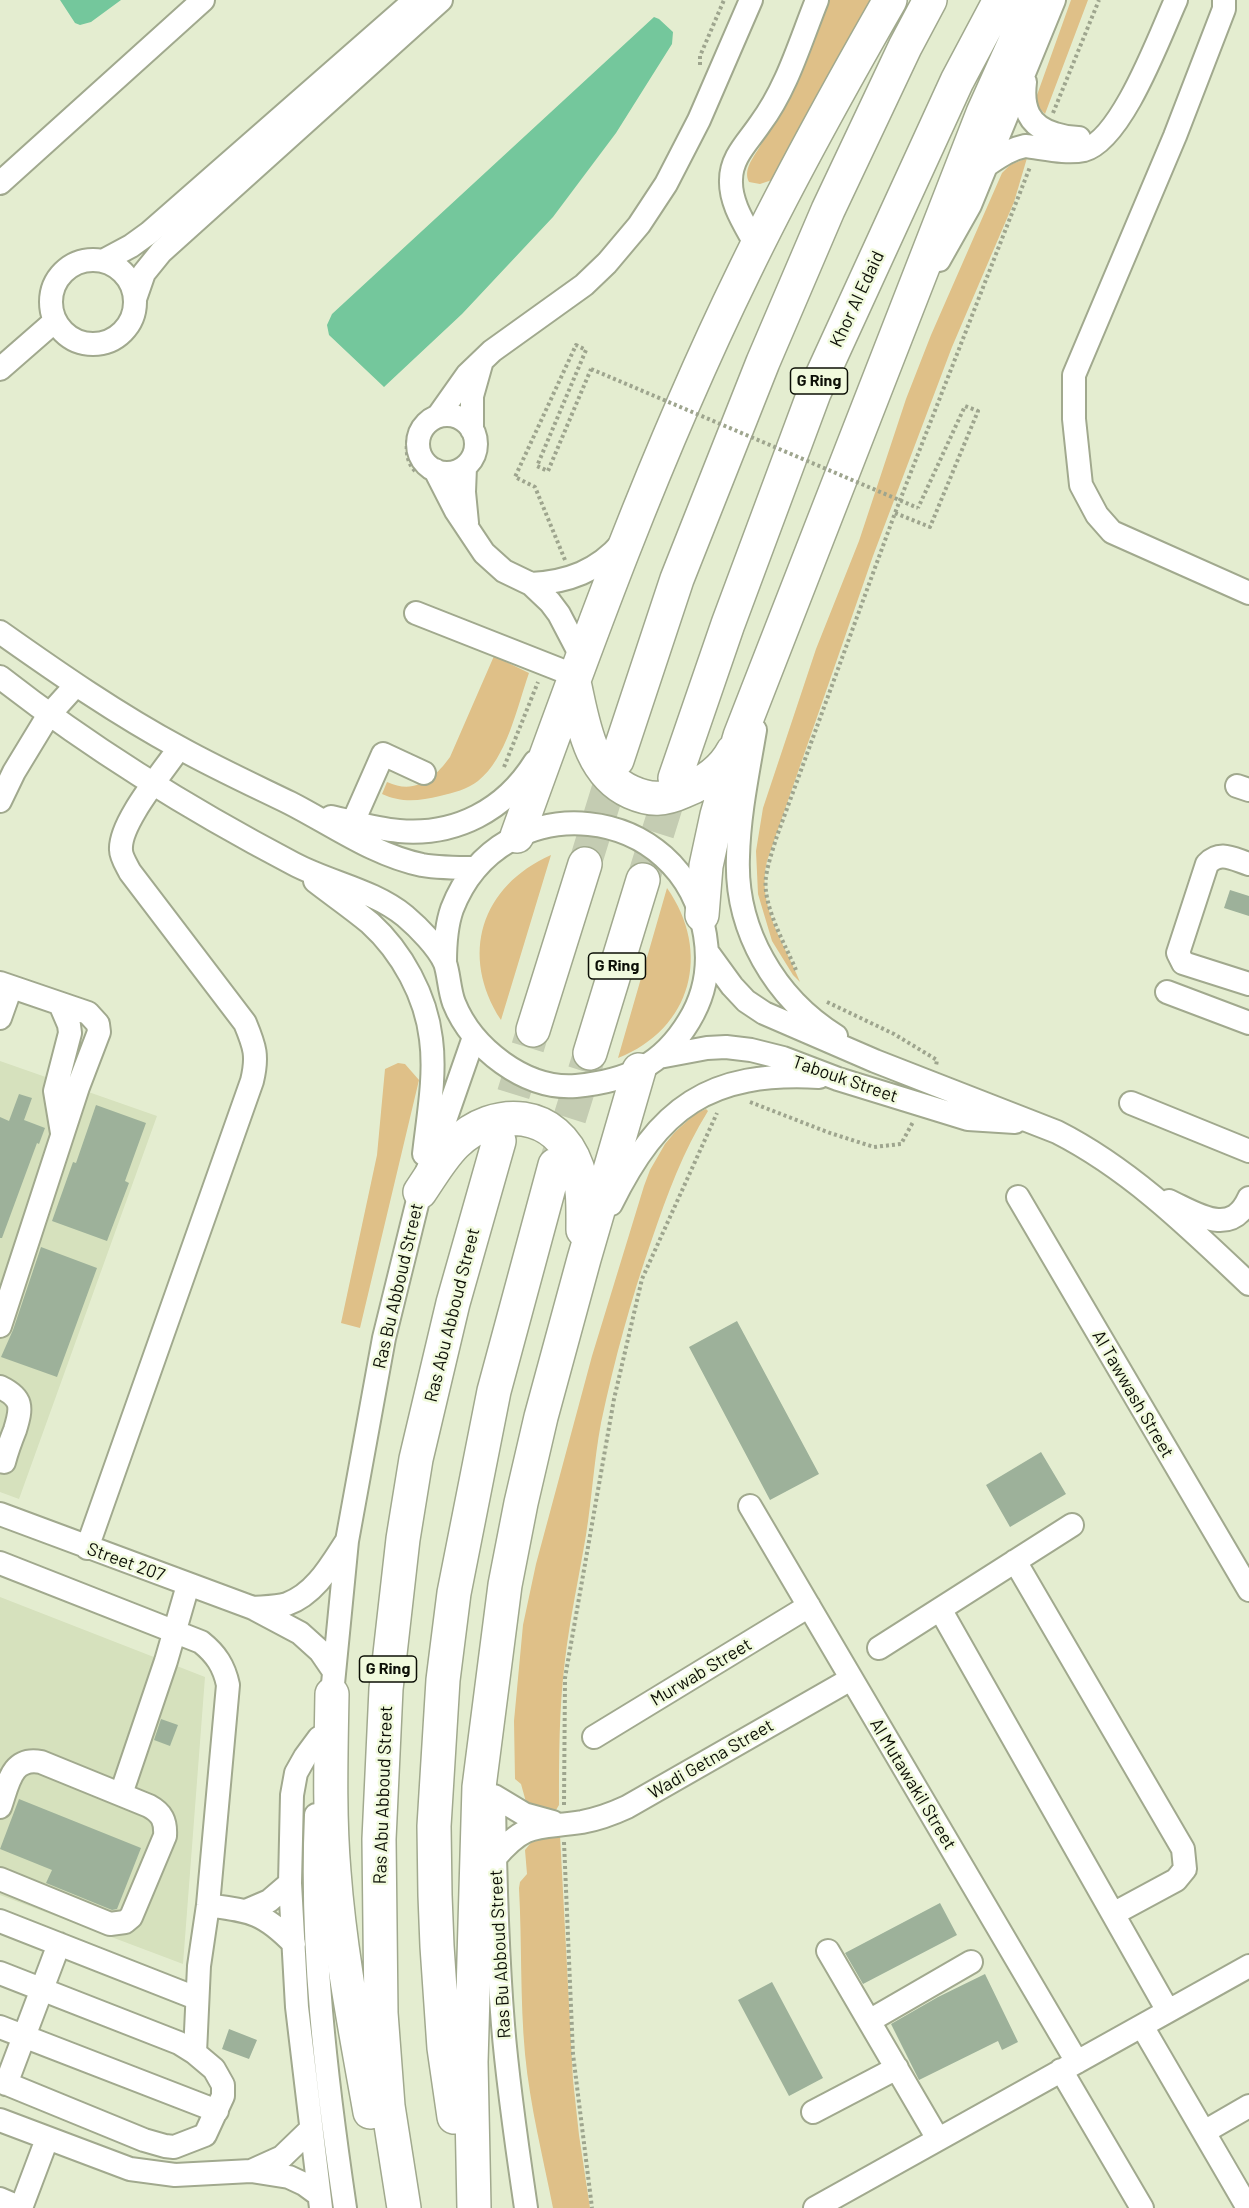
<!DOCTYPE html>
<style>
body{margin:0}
canvas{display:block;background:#e4edd0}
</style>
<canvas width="1249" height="2208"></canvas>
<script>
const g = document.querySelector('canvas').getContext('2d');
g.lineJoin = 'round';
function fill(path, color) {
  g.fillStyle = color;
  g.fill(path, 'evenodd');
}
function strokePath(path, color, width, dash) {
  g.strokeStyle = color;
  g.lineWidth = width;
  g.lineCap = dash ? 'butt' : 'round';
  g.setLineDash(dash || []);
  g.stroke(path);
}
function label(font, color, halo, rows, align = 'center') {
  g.font = font + ' Barlow,sans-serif';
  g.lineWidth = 5;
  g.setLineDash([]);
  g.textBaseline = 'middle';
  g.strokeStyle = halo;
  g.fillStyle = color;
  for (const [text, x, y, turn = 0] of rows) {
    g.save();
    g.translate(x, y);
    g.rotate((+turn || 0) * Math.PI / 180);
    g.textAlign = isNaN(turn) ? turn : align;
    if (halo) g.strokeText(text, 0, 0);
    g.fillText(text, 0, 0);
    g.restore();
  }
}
fill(new Path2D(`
 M0,1061L157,1116L19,1499L0,1492Z
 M0,1597L205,1677L183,1964L0,1895Z`), '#d6e1bd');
fill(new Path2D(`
 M829,0H880L775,179L760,184L749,182C743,170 753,158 759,148C786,101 808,51 829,0Z
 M1071,0H1088L1045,114L1037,106V95Z
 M1027,158L1014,202L952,347L873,556L767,861C756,906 784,942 800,982L793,975L772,941L758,894L756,851L763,808L816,649L859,541L906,399L931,335L1002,173L1010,165Z
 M494,656L529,673C517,707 507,758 478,781C468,789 453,793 440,796C419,801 402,803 382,794L387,782C415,795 434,779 450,757Z
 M551,855L501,1020C459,955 481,886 551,855Z
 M667,888C712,952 692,1029 618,1058Z
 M398,1063L405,1064L419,1080L360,1328L341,1323L377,1155L385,1069Z
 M706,1109L708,1111C683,1151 667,1195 652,1239C631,1299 614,1361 601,1423C594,1460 592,1498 586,1535C579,1577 570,1618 565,1660C559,1709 559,1757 559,1805L556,1810L541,1809L526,1802L521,1784L515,1779L514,1721L523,1625L536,1564L592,1356L644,1186L650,1170L665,1144L675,1132L695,1114Z
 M560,1835L573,2080L579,2135L590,2208H553C543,2157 530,2106 525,2054C520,1999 522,1944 519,1888L520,1882L527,1874L525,1850L534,1839Z`), '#dfc088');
fill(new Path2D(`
 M60,0H121L91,22L80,25L75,23Z
 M654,17L659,19L673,32L672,44L616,133L553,217L462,314L384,387L329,335L327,325L332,314Z`), '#74c79c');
fill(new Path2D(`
 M1230,890L1249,896V916L1224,908Z
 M19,1094L32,1098L24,1120L45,1128L39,1144L37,1143L2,1238H0V1117L9,1121Z
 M96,1105L146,1123L125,1181L129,1183L107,1241L52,1221L73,1162L76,1163Z
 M41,1247L97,1268L57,1377L1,1357L13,1330Z
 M737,1321L819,1474L770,1500L689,1347Z
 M1041,1452L1066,1494L1010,1527L986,1485Z
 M161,1719L178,1725L170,1746L154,1740Z
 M19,1799L141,1848L117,1909L112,1910L46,1883L52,1870L0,1849Z
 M940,1903L957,1935L863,1984L845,1953Z
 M985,1974L1018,2042L1002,2050L998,2041L919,2080L891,2024L938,1997Z
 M772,1982L823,2078L789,2096L738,2000Z
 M229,2029L257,2040L249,2059L222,2049Z`), '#9db19a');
strokePath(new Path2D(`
 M585,864L617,760
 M643,880L675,778
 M499,1141L533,1030
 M555,1165L590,1053`), '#c4ccb2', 33, [33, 16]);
const minor = new Path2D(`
 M1224,0V9L1175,136L1074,375V419L1081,485L1097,515L1112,532L1249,593
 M1025,82C1022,107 1028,126 1055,134C1064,137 1070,138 1079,138
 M987,165C999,157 1010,149 1025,146C1043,148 1066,154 1084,150C1122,140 1160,35 1176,0
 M0,183L203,0
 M757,247C746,226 730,204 731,180C731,157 748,142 760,124C787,88 800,42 817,0
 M939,260L970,205L1054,0
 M51 302a42 42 0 1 1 84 0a42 42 0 1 1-84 0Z
 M103,261L131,246L149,233L415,0
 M135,299L144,273L161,252L441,0
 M0,369L55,321
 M418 444a29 29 0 1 1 58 0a29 29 0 1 1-58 0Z
 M438,416L467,375L492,351L584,285L607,263L639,225L666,184L699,120L751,0
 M472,430V396L481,364
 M465,467L464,492L467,523
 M435,470L456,511L484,553L504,571L531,584L550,602L559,614L582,658
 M531,584C568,582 598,571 622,543
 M416,613L576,676
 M0,632C58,673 117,714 180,748C216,768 253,785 290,803C333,825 374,855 422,865C440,868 458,868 476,868
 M0,677C92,749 191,810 294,864C330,883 373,890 405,916C418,927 438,947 445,963C449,974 449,990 454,1003C472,1048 525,1090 576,1086C627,1081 662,1066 689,1021C705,995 710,965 705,935C684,801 501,782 452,909C446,926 445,945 445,963
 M755,730C748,772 739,814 738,857C735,930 775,998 836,1036
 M1237,786L1249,790
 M0,801L14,772L48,716L76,685
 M331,817C353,822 376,829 399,831C456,836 505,810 535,762
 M353,822L383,754L424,773
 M1249,864C1233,859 1220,850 1207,864L1178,953L1183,963L1249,984
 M315,881C333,895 352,908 370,923C402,952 426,996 431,1039C436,1076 428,1117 424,1154
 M708,953L732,986L746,1001L764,1013L875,1061L1057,1132C1130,1169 1190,1228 1249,1284
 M0,983L88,1013L98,1024L99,1032L78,1087L0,1326
 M1167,992L1249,1023
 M60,1004L69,1025L70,1033L55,1091L62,1133
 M0,1018L11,987
 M659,1057L707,1048L726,1047L751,1050L783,1058L838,1079L968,1119L1015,1122
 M1131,1103L1249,1151
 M1018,1197L1249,1590
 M1169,1201C1197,1214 1231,1238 1249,1198
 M611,1204C659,1107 709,1071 819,1077
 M0,1387C23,1398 22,1407 15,1430C11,1440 7,1451 4,1462
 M750,1506L1077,2062
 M0,1514L253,1608L300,1633L320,1651L333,1670
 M87,1548L252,1081C258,1056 255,1047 245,1023L130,872C127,866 121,857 121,850C119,823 163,772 179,748
 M1015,1561L1183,1849L1185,1869L1176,1880L1113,1914
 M0,1563L201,1642C216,1654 224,1666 228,1685L208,1905L199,1966L195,2053
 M253,1608C264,1607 276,1607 287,1604C315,1594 331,1565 346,1542
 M940,1609L1168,2011
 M879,1648L1072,1525
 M328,1708L332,1694L347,1541L384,1338L420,1192L474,1037
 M594,1737L809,1606
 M319,1738L305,1757L296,1773L292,1795L290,1883L297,2007L321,2208
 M121,1794L166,1661L188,1585
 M494,1796L524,1814L553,1822
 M494,1800C495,1875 497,1951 503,2025C508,2087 517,2147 526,2208
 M0,1807C8,1785 11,1756 41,1762L149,1806C162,1813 166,1821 165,1836L131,1917L125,1922L110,1924L0,1879
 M316,1815C310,1946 326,2079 345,2208
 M495,1858C527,1820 538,1829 582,1822C598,1819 612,1814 627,1807L851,1679
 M208,1905C250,1911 263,1912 294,1944
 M248,1910L269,1901L290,1883
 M0,1921L196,1998
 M828,1951L938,2139
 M0,1973L179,2043L195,2053L214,2069L223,2085V2096L205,2135L174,2147L165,2146L144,2140L0,2081
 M869,2021L971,1962
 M1142,2026L1248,2208
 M0,2027L217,2111
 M1061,2070L1142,2208
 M6,2084L59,1944
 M813,2112L897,2068
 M0,2120L130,2169L175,2175L251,2171L289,2177L304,2184L319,2195
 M1204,2132L1249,2106
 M251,2171L282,2157L310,2130
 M0,2199L21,2208L47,2139
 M815,2208L1249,1966`);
const highway = new Path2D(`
 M574,682C583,722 589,773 631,792C651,801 664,800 684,791C704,783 723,770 733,751
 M617,760L677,579L763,362L828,210L905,47L930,0
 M675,778L728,624L814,393L957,81L1000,0
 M517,836C586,645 655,454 744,272C789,179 839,89 890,0
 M702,915L706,866L717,815L740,736L983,113L1034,0
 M533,1030L585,864
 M590,1053L643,880
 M420,1192C431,1176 441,1158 455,1144C495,1105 557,1109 577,1167C584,1187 583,1209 583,1230
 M332,1694C331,1753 329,1813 334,1872C340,1953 356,2033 370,2112
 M454,2117L444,2048L437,1946L435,1895L434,1826L443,1680L454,1593L494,1391L555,1165
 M404,2208L388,2106L381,2013L379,1839L386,1689L403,1539L416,1459L453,1303L499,1141
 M474,2208L471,2062L479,1787L505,1585L521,1503L541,1417L584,1259L639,1070`);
strokePath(minor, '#a1a98e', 26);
strokePath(highway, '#a1a98e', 36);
strokePath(new Path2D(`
 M700,65V56L724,0
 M1053,113L1099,0
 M415,471C401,457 406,429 420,416
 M895,513L930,527L978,411L965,406L918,508
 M565,560L535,487L515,477L576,345L586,350L537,466L548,471L591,369
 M504,767L538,682
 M796,970C785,944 762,905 766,877C768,863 773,849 777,836L895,513L1030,167
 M827,1002L894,1034L937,1060L936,1066
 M750,1102L830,1133L874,1147L901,1144L913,1122
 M564,1805L565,1678L614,1399L642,1279L717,1113
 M564,1842L573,2054L592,2208`), '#9ea58e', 4, [3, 3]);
strokePath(minor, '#fff', 22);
strokePath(highway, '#fff', 33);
strokePath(new Path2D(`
 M591,369L918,508`), '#9ea58e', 4, [3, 3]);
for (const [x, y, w] of [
 [819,381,57],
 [617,966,57],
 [388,1669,57]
]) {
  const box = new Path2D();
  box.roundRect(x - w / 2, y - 13, w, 26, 4.5);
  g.fillStyle = '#f1fadd';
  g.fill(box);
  strokePath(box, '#0c0f06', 1.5);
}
label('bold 16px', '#0c0f06', null, [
 ["G Ring",819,381],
 ["G Ring",617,966],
 ["G Ring",388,1669]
]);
label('18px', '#0c0f06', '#f1fadd', [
 ["Khor Al Edaid",857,299,-65],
 ["Tabouk Street",845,1079,19],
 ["Ras Bu Abboud Street",398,1286,-77],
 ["Ras Abu Abboud Street",452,1315,-76],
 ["Al Tawwash Street",1133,1394,60],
 ["Street 207",126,1562,20],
 ["Murwab Street",701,1672,-31],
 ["Wadi Getna Street",711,1759,-30],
 ["Al Mutawakil Street",913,1784,59],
 ["Ras Abu Abboud Street",383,1795,-88],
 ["Ras Bu Abboud Street",500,1954,-93]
]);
</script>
